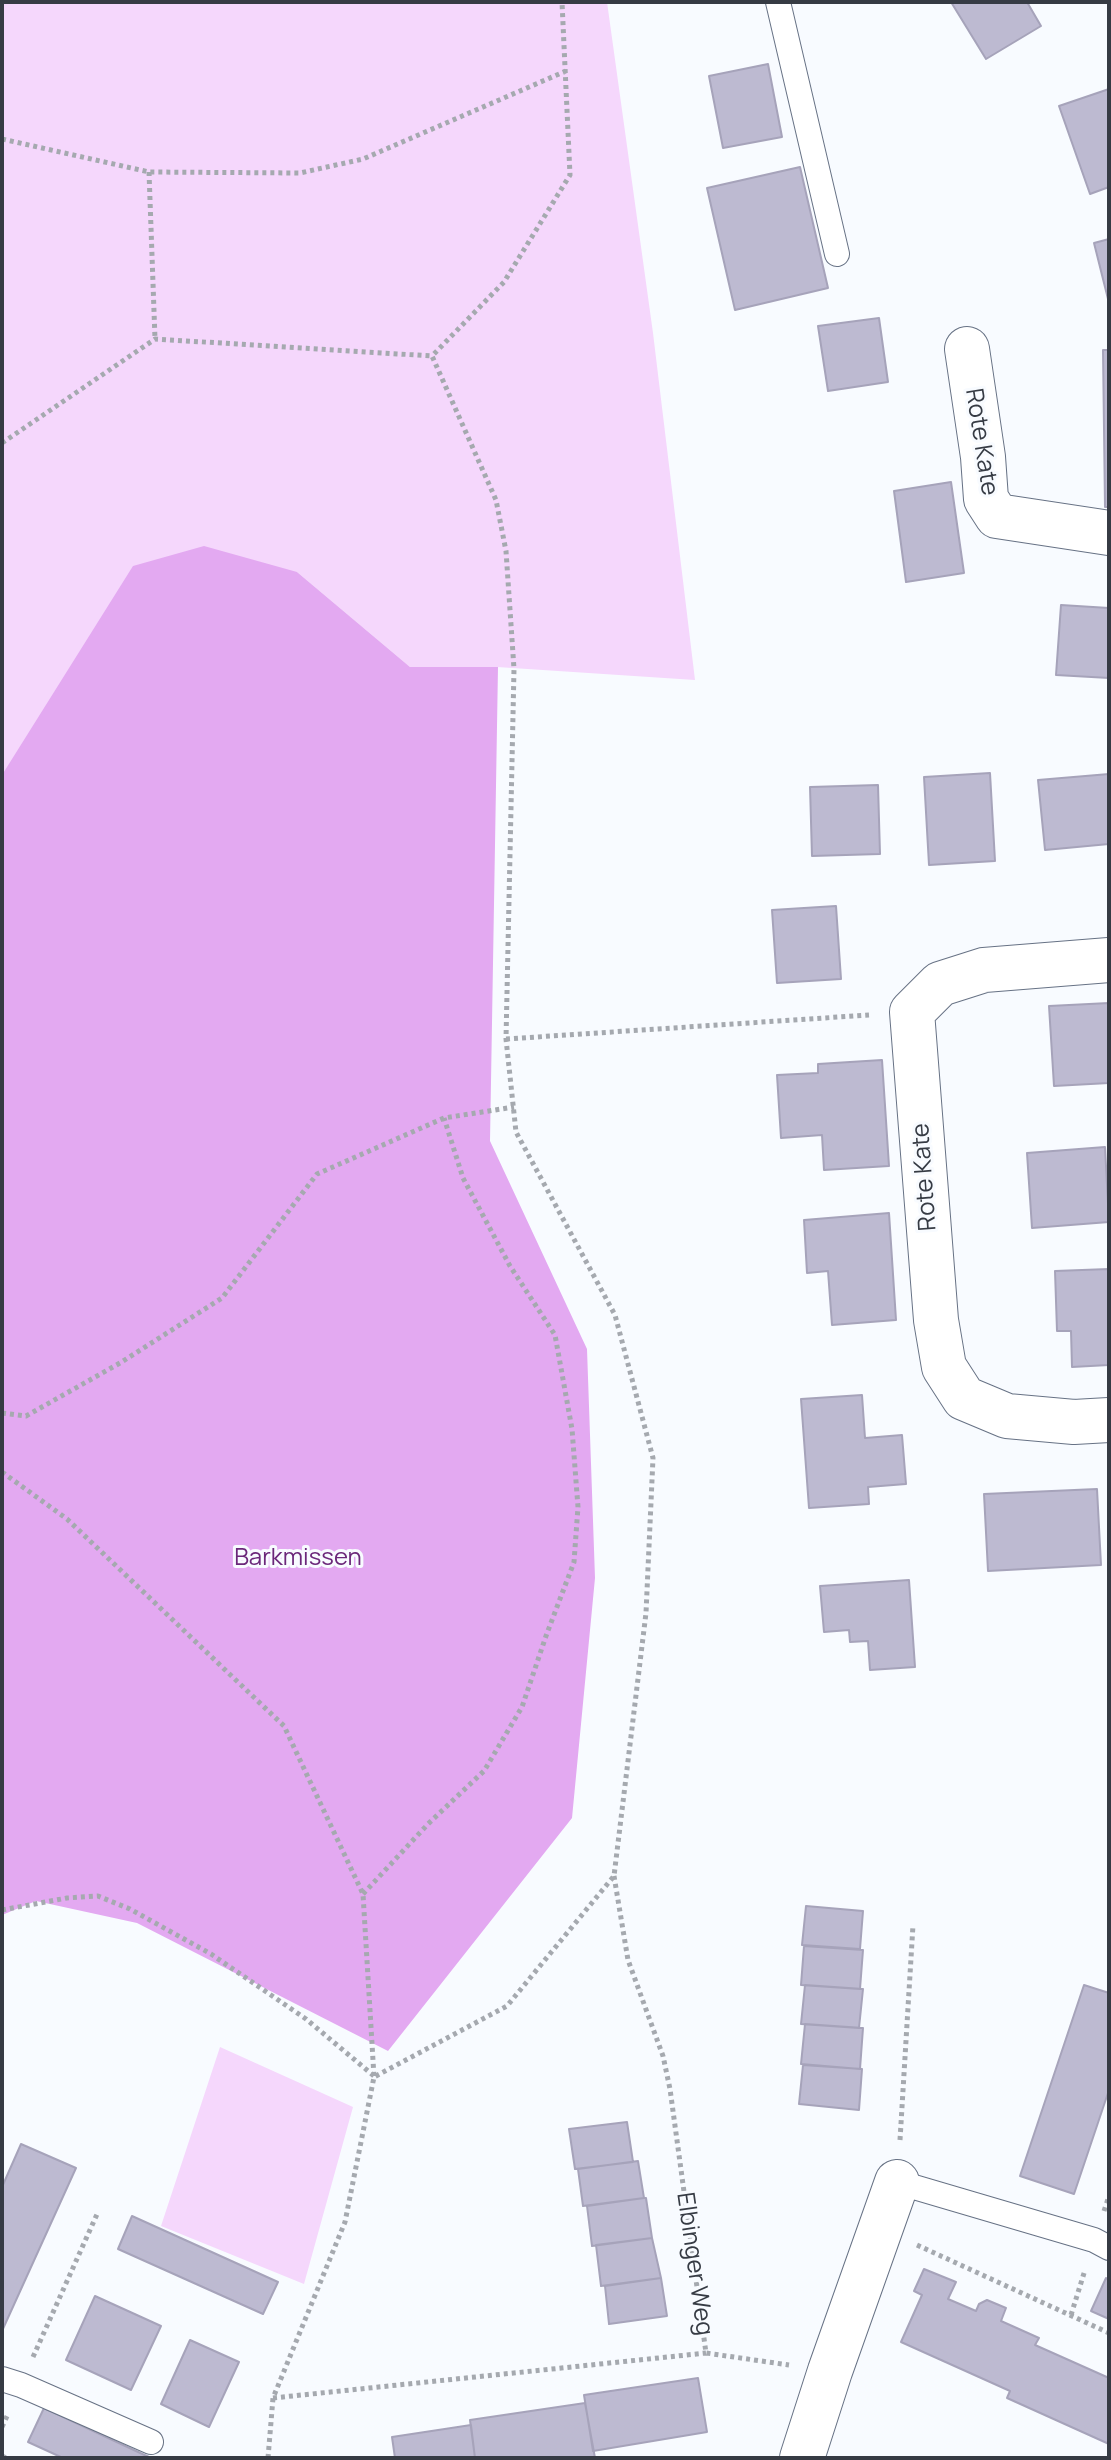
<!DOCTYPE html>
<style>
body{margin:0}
#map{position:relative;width:1111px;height:2460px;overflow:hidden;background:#f8fbff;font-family:Manrope,sans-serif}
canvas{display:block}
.frame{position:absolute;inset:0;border:4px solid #363b44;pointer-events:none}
</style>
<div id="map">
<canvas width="1111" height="2460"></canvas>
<div class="frame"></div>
</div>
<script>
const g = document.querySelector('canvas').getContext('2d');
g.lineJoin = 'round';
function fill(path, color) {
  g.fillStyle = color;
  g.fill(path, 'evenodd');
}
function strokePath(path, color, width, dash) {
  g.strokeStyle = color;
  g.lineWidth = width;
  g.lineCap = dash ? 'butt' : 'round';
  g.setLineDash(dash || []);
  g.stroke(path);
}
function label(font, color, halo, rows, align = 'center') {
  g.font = font + ' Manrope,sans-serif';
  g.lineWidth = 6;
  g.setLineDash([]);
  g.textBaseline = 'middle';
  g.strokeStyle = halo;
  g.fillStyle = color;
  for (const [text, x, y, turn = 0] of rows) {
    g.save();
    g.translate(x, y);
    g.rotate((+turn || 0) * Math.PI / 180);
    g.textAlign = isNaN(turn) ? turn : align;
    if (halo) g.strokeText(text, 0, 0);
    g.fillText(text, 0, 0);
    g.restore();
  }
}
fill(new Path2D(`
 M2,2H607L653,333L695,680L497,667H410L297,572L2,775Z
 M220,2047L353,2107L304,2284L161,2226Z`), '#f5d7fc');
fill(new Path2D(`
 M204,546L297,572L410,667H498L490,1141L587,1349L595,1578L572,1818L388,2051L137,1923L36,1901L2,1915V775L133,566Z`), '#e3a9f1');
const building = new Path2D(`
 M951,2H1027L1041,26L986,59Z
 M768,64L782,137L723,148L709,76Z
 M1109,89V187L1090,194L1059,106Z
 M800,167L828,288L735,310L707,188Z
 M1109,239V303L1094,243Z
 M879,318L888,382L828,391L818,326Z
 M1103,350H1109V507H1105Z
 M951,482L964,573L906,582L894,491Z
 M1061,605L1109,608V678L1056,675Z
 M990,773L995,861L929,865L924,777Z
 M1109,774V844L1045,850L1038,780Z
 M878,785L880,854L812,856L810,787Z
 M836,906L841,979L777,983L772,910Z
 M1109,1003V1083L1054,1086L1049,1006Z
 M882,1060L889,1166L824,1170L822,1135L781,1138L777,1075L818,1073V1064Z
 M1105,1147L1109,1222L1032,1228L1027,1153Z
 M889,1213L896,1320L832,1325L828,1271L807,1273L804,1220Z
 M1109,1269V1365L1072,1367L1071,1331H1057L1055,1271Z
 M862,1395L865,1438L902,1435L906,1484L868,1487L869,1504L809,1508L801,1399Z
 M1097,1489L1101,1565L988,1571L984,1494Z
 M909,1580L915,1667L870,1670L868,1641L850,1642L849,1630L824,1632L820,1586Z
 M806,1906L863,1911L860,1949L802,1945Z
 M804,1946L863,1950L860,1989L801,1985Z
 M805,1985L863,1989L859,2028L801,2024Z
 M1084,1985L1109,1993V2090L1074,2194L1020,2176Z
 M805,2024L863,2028L860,2069L801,2064Z
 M803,2065L862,2069L859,2110L799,2104Z
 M627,2122L633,2162L575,2169L569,2129Z
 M21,2144L76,2168L2,2331V2187Z
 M638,2161L644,2198L583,2206L578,2169Z
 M644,2198H646L652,2238L592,2246L587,2206Z
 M132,2216L278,2282L263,2314L118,2249Z
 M652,2238L661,2278L601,2286L596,2245Z
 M924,2269L956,2282L948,2299L976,2311L979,2304L987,2300L1006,2308L1001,2321L1039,2338L1035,2345L1109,2378V2444L1007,2398L1010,2391L901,2342L922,2295L914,2291Z
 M661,2278L667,2316L609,2324L605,2286Z
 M1106,2278L1109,2280V2319L1091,2311Z
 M95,2296L161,2326L131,2390L66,2360Z
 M190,2340L239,2362L209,2427L161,2404Z
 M698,2378L707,2432L593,2451L584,2395Z
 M585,2403L595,2458H475L470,2420Z
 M44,2408L151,2458H63L28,2442Z
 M471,2425L475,2458H395L392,2437Z`);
fill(building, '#bdbad1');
strokePath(building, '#a6a3ba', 2);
const service = new Path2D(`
 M778,2L837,254
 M897,2182L1094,2240L1109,2248
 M2,2379L21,2385L151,2442`);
const minor = new Path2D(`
 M967,349L983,457L986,499L997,516L1109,533
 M1109,960L984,970L940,984L912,1012L936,1320L944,1367L964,1398L1007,1416L1074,1422L1109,1420
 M802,2458L830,2371L897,2182`);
strokePath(service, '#677285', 26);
strokePath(minor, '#677285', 46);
strokePath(new Path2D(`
 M2,139L149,172L300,173L363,159L566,71
 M149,172L155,339
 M2,443L155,339L432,356
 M506,1039L869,1015
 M2,1413L26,1416L120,1363L222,1298L317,1174L444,1118L514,1107
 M2,1472L67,1519L284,1726L363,1894L374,2077
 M614,1876L628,1960L663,2056L670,2089L706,2353L789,2365
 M363,1894L428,1824L484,1771L522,1707L546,1636L574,1562L578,1507L572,1429L555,1335L510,1266L463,1178L444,1118
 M2,1910L67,1898L98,1896L130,1909L211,1954L306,2019L374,2076
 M900,2140L913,1925
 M1104,2211L1109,2196
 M917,2245L1109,2333
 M1071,2315L1085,2270
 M33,2357L98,2212
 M273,2398L706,2353
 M2,2427L8,2414
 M2,2456L6,2458
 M268,2458L273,2398L345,2222L374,2077L507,2006L614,1876L646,1613L653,1458L615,1315L516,1132L506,1039L514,669L506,551L496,500L432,356L504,282L570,175L562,2`), '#a5a9af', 5, [4, 4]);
strokePath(service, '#fff', 24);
strokePath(minor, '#fff', 44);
label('24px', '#363b44', '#f8fbff', [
 ["Rote Kate",981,442,81],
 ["Rote Kate",925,1177,-94],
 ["Elbinger Weg",694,2264,82]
]);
label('24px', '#6b277a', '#f8fbff', [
 ["Barkmissen",298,1558]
]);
</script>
